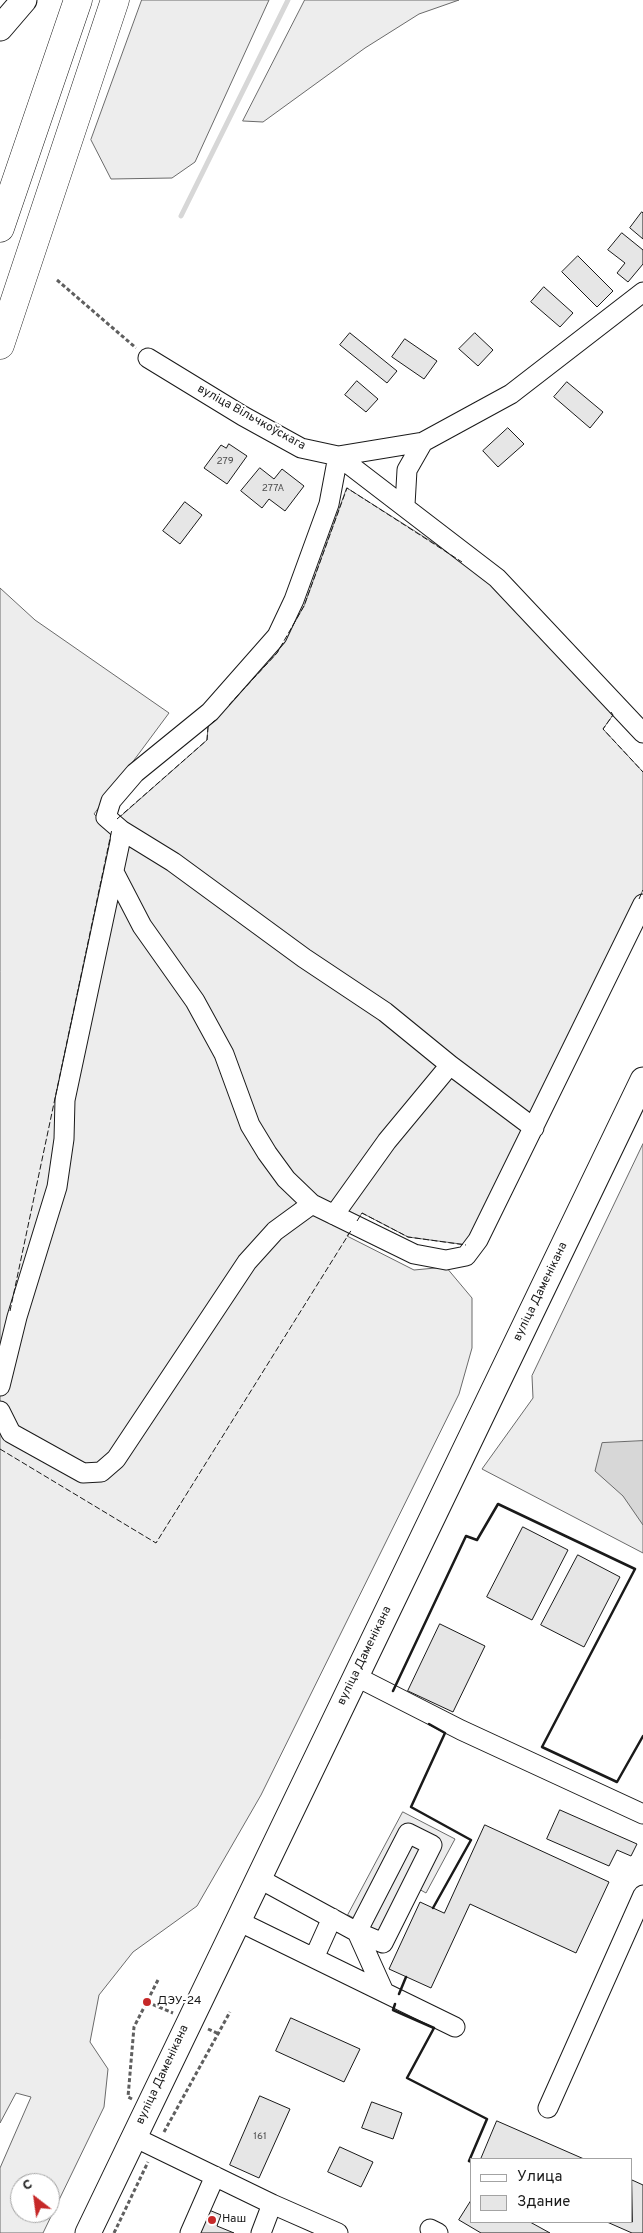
<!DOCTYPE html>
<meta charset="utf-8">
<style>
body{margin:0}
#map{position:relative;width:643px;height:2233px;overflow:hidden;background:#fff;font-family:Overpass,sans-serif}
canvas{display:block}
.legend{position:absolute;left:470px;top:2158px;width:162px;height:65px;box-sizing:border-box;background:#fff;border:1px solid #a3a3a3;margin:0;padding:6px 9px;list-style:none;font-size:15px;color:#1a1a1a}
.legend li{display:flex;align-items:center;gap:10px;height:25px}
.legend b{width:25px;border:1px solid #a3a3a3}
.north{position:absolute;left:10px;top:2173px;width:50px;height:50px;box-sizing:border-box;background:#fff;border:1px solid #a3a3a3;border-radius:50%;rotate:330deg;font-size:14px;font-weight:700;line-height:20px;text-align:center;color:#1a1a1a}
.north::after{content:'';display:block;margin:auto;width:18px;height:22px;background:#c62828;clip-path:polygon(50% 0,100% 100%,50% 72%,0 100%)}
</style>
<div id="map">
<canvas width="643" height="2233"></canvas>
<ul class="legend">
<li><b style="height:6px;background:#fff"></b>Улица</li>
<li><b style="height:14px;background:#e6e6e6"></b>Здание</li>
</ul>
<div class="north">С</div>
</div>
<script>
const g = document.querySelector('canvas').getContext('2d');
g.lineJoin = 'round';
function fill(path, color) {
  g.fillStyle = color;
  g.fill(path, 'evenodd');
}
function strokePath(path, color, width, dash) {
  g.strokeStyle = color;
  g.lineWidth = width;
  g.lineCap = dash ? 'butt' : 'round';
  g.setLineDash(dash || []);
  g.stroke(path);
}
function label(font, color, halo, rows, align = 'center') {
  g.font = font + ' Overpass,sans-serif';
  g.lineWidth = 4;
  g.setLineDash([]);
  g.textBaseline = 'middle';
  g.strokeStyle = halo;
  g.fillStyle = color;
  for (const [text, x, y, turn = 0] of rows) {
    g.save();
    g.translate(x, y);
    g.rotate((+turn || 0) * Math.PI / 180);
    g.textAlign = isNaN(turn) ? turn : align;
    if (halo) g.strokeText(text, 0, 0);
    g.fillText(text, 0, 0);
    g.restore();
  }
}
const built = new Path2D(`
 M142,0H269L195,162L172,178L111,179L91,140Z
 M305,0H459L419,14L365,48L263,122L243,121Z
 M347,488L492,580L613,715L603,729L643,772V890L468,1245L408,1237L362,1213L347,1236L414,1270L446,1267L472,1298V1348L459,1394L261,1795L197,1906L133,1952L99,1995L90,2042L108,2069L104,2107L43,2233H0V2168L31,2097L16,2093L0,2123V588L35,620L169,713L94,814L111,831L113,823L207,740L208,727L277,653L304,606ZM20,2183H50V2213H20Z
 M643,1144V1553L482,1469L533,1398L532,1376Z
 M403,1812L455,1839L426,1893L417,1888L390,1937L348,1915Z`);
fill(built, '#ededed');
strokePath(built, '#6a6a6a', 1);
const water = new Path2D(`
 M643,1441V1525L623,1496L595,1471L602,1443Z`);
fill(water, '#d7d7d7');
strokePath(water, '#6a6a6a', 1);
strokePath(new Path2D(`
 M181,216L288,0`), '#d7d7d7', 5);
const building = new Path2D(`
 M642,212L643,213V239L630,228Z
 M622,233L643,250V264L628,282L617,273L625,263L608,250Z
 M578,256L613,291L597,307L562,272Z
 M544,287L573,313L560,327L531,302Z
 M350,333L397,371L387,383L340,345Z
 M475,333L493,350L478,366L459,349Z
 M405,339L437,361L424,379L392,357Z
 M357,381L378,399L366,412L345,395Z
 M567,382L603,412L590,428L554,397Z
 M508,428L524,444L498,467L483,451Z
 M229,444L247,456L227,484L204,468L221,445L226,448Z
 M260,468L274,479L282,469L304,486L285,511L269,499L262,508L241,491Z
 M185,502L202,515L180,544L163,531Z
 M523,1527L568,1550L532,1620L487,1597Z
 M578,1555L620,1577L584,1647L541,1625Z
 M440,1624L485,1646L453,1712L408,1691Z
 M560,1810L637,1844L631,1856L617,1850L609,1866L547,1839Z
 M485,1825L609,1882L576,1953L470,1904L431,1988L389,1969L420,1902L444,1913Z
 M291,2018L360,2049L344,2082L276,2051Z
 M260,2096L290,2109L259,2178L230,2165Z
 M372,2102L402,2113L393,2139L362,2128Z
 M497,2121L584,2159H481Z
 M340,2147L373,2162L361,2187L328,2172Z
 M632,2180L643,2185V2233H632L607,2222H632Z
 M472,2199V2222H530L550,2233H481L459,2220Z
 M209,2210L221,2215L217,2226L234,2233H199Z`);
fill(building, '#e6e6e6');
strokePath(building, '#1a1a1a', 1);
const minor = new Path2D(`
 M148,358L243,416L301,448L338,456L423,442L511,394L643,292
 M405,505L407,470L423,442
 M121,830L173,862L304,958L385,1012L450,1065
 M114,872L142,926L195,1001L224,1054L250,1125L267,1153L286,1179L312,1204
 M334,1215L387,1141L450,1065L534,1128
 M0,1386L17,1317L57,1187L64,1139L65,1100L120,842L121,830L106,817L111,801L135,773L210,712L277,636L294,600L329,504L338,456L497,578L643,733
 M0,1411L11,1433L83,1473L101,1472L116,1459L247,1262L275,1231L312,1204L414,1254L446,1260L466,1256L478,1240L643,904
 M355,1676L461,1730L643,1814
 M258,1878L357,1932L408,1833L432,1845L383,1943L357,1932
 M238,1921L455,2027
 M357,1932L384,1992
 M314,1958L332,1918
 M548,2108L643,1895
 M134,2137L272,2204L261,2233
 M272,2204L338,2233
 M430,2229L438,2233
 M190,2233L215,2176`);
const major = new Path2D(`
 M0,28L24,0
 M88,2233L643,1080`);
const highway = new Path2D(`
 M0,228L78,0
 M0,345L115,0`);
strokePath(minor, '#1a1a1a', 21);
strokePath(major, '#1a1a1a', 27);
strokePath(highway, '#1a1a1a', 29);
strokePath(new Path2D(`
 M57,280L136,348
 M147,2002L173,2013
 M208,2029L219,2034
 M132,2099L128,2097L134,2027L159,1978
 M164,2132L230,2012
 M114,2233L148,2162`), '#5f5f5f', 3, [4, 2.5]);
strokePath(minor, '#fff', 19);
strokePath(major, '#fff', 25);
strokePath(highway, '#fff', 28);
strokePath(new Path2D(`
 M229,705L277,653L304,606L347,488L462,562
 M611,712L613,715L603,729L643,772
 M117,819L207,740L208,727L215,720
 M639,899L643,890
 M357,1221L362,1213L408,1237L466,1245
 M10,1311L112,829
 M0,1449L156,1543L352,1229`), '#1a1a1a', 1, [6, 2.5]);
strokePath(new Path2D(`
 M393,1691L466,1536L477,1540L498,1504L635,1569L542,1747L617,1782L643,1736
 M429,1724L445,1733L411,1807L471,1840L433,1908
 M399,1994L406,1977
 M395,2004L393,2010L434,2028L407,2078L487,2119L469,2161L472,2162`), '#1a1a1a', 2.5);
for (const [x, y, r, color] of [
 [147,2002,5,"#c62828"],
 [212,2220,5,"#c62828"]
]) {
  const dot = new Path2D();
  dot.arc(x, y, r, 0, 2 * Math.PI);
  g.fillStyle = color;
  g.fill(dot);
  strokePath(dot, '#fff', 2);
}
label('10px', '#4d4d4d', null, [
 ["279",225,462],
 ["277А",273,489],
 ["161",260,2137]
]);
label('12px', '#1a1a1a', '#fff', [
 ["вуліца Вільчкоўскага",251,418,29],
 ["вуліца Даменікана",541,1292,-64],
 ["вуліца Даменікана",365,1656,-64],
 ["вуліца Даменікана",163,2075,-65]
]);
label('12px', '#1a1a1a', '#fff', [
 ["ДЭУ-24",157,2002],
 ["Наш",222,2220]
], 'left');
</script>
